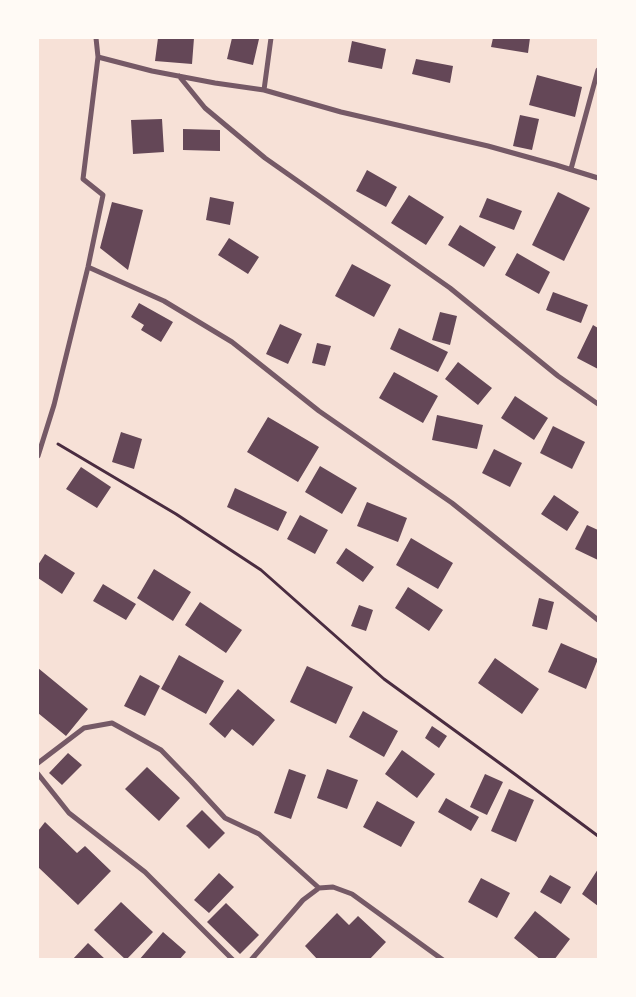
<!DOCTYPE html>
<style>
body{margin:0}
#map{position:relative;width:636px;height:997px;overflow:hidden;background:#f7e1d7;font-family:Signika,sans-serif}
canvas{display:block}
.frame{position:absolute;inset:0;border:39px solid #fffaf5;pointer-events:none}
</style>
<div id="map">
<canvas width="636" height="997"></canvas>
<div class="frame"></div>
</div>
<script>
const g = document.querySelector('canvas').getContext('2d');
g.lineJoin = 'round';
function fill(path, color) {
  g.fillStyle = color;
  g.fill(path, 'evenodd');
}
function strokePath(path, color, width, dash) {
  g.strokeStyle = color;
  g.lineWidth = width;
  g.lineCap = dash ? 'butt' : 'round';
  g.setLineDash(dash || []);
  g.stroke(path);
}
fill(new Path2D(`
 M158,38H194L192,64L155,61Z
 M232,38H254L259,39L253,65L227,59Z
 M493,38H530L528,53L491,47Z
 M352,41L386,49L382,69L348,62Z
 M416,59L453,66L450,83L412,74Z
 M537,75L582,87L575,117L529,105Z
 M520,115L539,119L532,150L513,146Z
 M162,119L164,152L133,154L131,120Z
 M183,129L220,130V151L183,150Z
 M367,170L397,187L386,207L356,191Z
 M558,192L590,208L564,261L532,245Z
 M409,195L444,217L426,245L391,223Z
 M210,197L234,202L230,225L206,220Z
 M487,198L522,211L514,230L479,217Z
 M112,202L143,210L128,270L100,248Z
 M460,225L496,247L484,267L448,245Z
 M229,238L259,257L248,274L218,255Z
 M517,253L550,272L539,294L505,275Z
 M352,264L391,285L374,317L335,296Z
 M553,292L588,305L581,323L546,310Z
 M139,303L173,322L161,342L141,330L144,325L131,317Z
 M440,312L457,316L450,345L432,340Z
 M280,324L302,334L288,364L266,354Z
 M593,325L598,328V369L577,358Z
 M399,328L448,352L438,372L390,349Z
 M317,343L331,346L325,366L312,363Z
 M458,362L492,388L478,405L445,379Z
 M394,372L438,396L423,423L379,398Z
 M515,396L548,418L534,440L501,418Z
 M437,415L483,425L477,449L432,440Z
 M268,417L319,447L298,482L247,452Z
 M553,426L585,442L572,469L540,453Z
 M121,432L142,439L134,469L112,462Z
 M494,449L522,463L510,487L482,473Z
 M320,466L357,488L342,514L305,492Z
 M81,467L111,487L97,508L66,489Z
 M235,488L287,512L278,531L227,507Z
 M554,495L579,512L567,531L541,514Z
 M367,502L407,518L398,542L357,526Z
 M300,515L328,530L315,554L287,539Z
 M587,525L598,530V560L575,549Z
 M411,538L453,563L438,589L396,565Z
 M346,548L374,567L363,582L336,563Z
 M45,554L75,573L62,594L38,578V565Z
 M154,569L191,592L173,621L137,598Z
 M103,584L136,604L126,620L93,601Z
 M408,587L443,610L429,631L395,608Z
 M539,598L554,602L547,630L532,626Z
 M200,602L242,630L226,653L185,625Z
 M359,605L373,610L366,631L351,626Z
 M561,643L598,659L586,689L548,672Z
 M179,655L224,681L206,714L161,689Z
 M495,658L539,689L522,714L478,683Z
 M307,666L353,687L336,724L290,702Z
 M38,668L88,709L66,736L38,713Z
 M140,675L160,686L145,716L124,706Z
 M238,689L275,720L253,746L232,729L225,738L209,724Z
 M363,711L398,731L384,757L349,737Z
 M432,726L447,736L439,748L425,738Z
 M402,750L435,774L417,798L385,774Z
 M68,753L82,765L62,785L49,773Z
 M147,767L180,798L159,821L125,789Z
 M289,769L306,775L291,819L274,813Z
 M327,769L358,780L347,809L317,798Z
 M485,774L503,782L487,815L470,807Z
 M509,789L534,800L516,842L491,831Z
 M446,798L479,817L471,831L438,812Z
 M377,801L415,822L401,847L363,827Z
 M202,810L225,833L209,849L186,826Z
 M45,822L77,853L85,846L111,871L78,905L38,867V831Z
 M598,869V906L582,894Z
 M219,873L234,887L209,913L194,900Z
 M550,875L571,887L561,904L540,892Z
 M481,878L510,893L497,918L468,902Z
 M121,902L153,932L126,960L94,930Z
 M226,903L259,935L240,954L207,922Z
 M535,911L570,939L554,960H541L514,938Z
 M337,913L349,925L358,916L386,942L369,960H318L305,946Z
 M163,932L186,952L179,960H139Z
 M88,943L106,960H72Z`), '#644757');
strokePath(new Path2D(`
 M58,444L176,514L261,570L384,679L516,775L598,836`), '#4a2c40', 3);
strokePath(new Path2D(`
 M98,57L152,71L215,83L264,90L341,112L488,146L556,165L598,178
 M179,76L205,108L265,158L450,288L558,376L598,404
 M264,90L271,38
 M571,169L598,70
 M88,267L164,301L232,342L319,411L452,503L598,620
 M38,456L54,405L88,267L103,195L83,179L98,57L96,38
 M38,763L84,728L112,723L161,750L191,781L225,818L259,834L319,888
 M38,774L69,813L145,872L233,960
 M251,960L303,900L319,888L333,887L352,894L443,960`), '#755966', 5);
</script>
